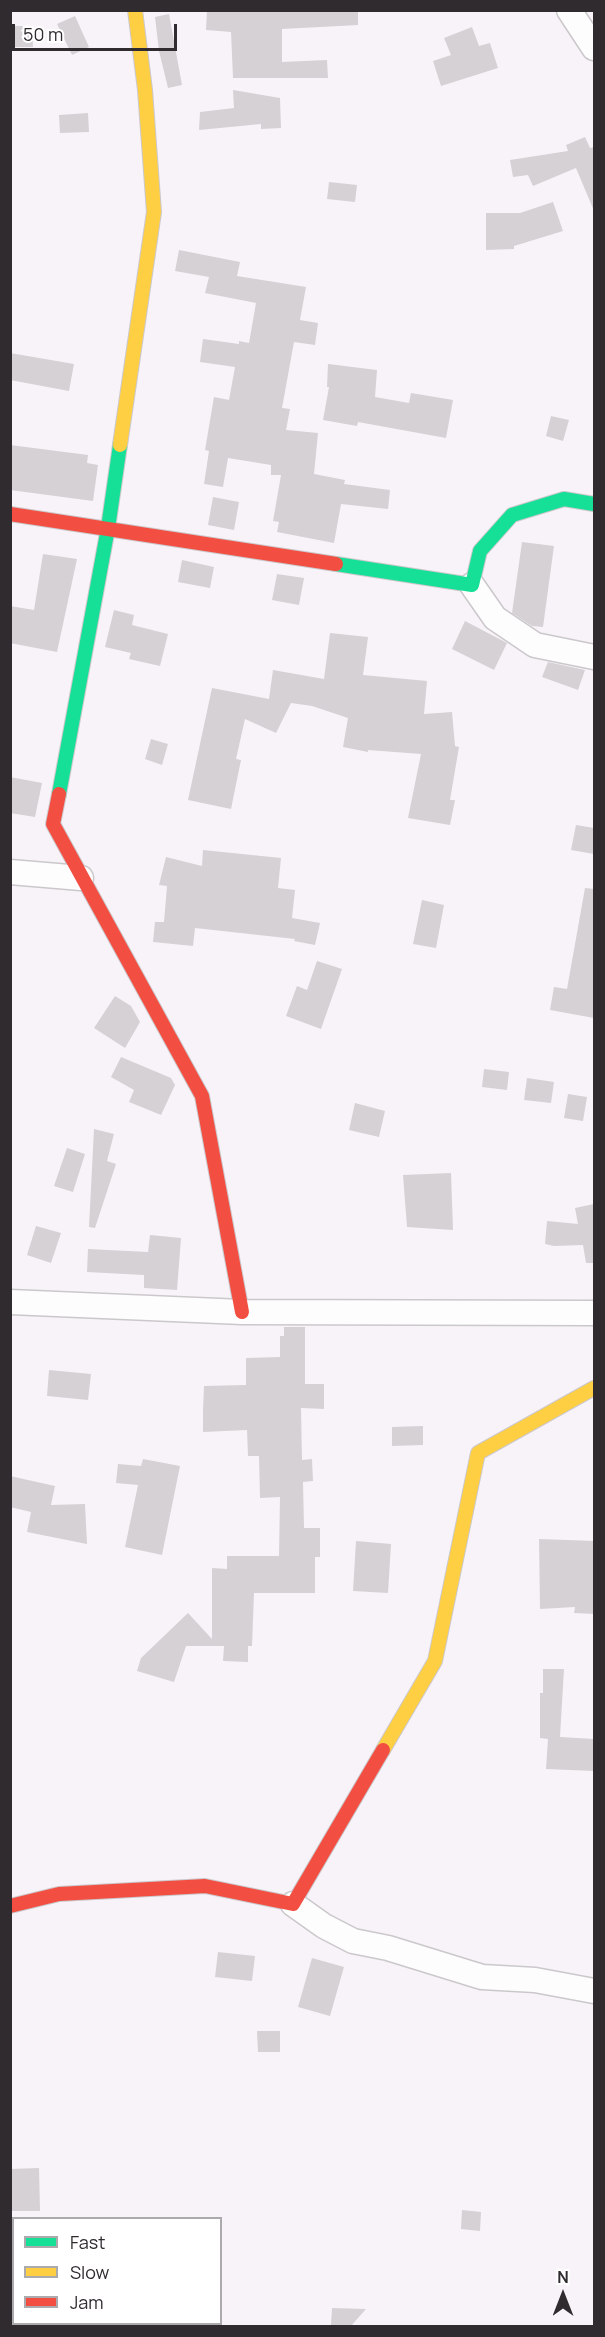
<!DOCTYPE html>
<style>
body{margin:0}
#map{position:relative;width:605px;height:2337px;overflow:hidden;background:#f8f3f8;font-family:Manrope,sans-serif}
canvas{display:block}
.frame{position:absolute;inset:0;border:12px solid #2f2b2f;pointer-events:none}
.legend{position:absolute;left:12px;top:2217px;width:210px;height:108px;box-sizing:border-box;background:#fff;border:2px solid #acaaac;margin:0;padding:8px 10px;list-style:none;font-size:18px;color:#2f2b2f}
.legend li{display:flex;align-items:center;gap:12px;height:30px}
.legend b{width:30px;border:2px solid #acaaac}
.north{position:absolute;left:533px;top:2265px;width:60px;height:60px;-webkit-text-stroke:4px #fff;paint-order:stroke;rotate:0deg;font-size:16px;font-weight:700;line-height:24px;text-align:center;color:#2f2b2f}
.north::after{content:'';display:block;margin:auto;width:21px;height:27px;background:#2f2b2f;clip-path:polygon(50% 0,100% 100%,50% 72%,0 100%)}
.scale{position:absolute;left:12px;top:24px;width:165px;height:27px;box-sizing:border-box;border:3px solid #2f2b2f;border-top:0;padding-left:8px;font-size:18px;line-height:21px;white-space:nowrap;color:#2f2b2f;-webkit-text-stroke:4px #fff;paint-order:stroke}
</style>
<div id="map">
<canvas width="605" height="2337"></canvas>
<div class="frame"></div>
<ul class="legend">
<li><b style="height:8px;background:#16e098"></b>Fast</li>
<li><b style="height:8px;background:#ffcf43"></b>Slow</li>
<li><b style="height:8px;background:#f24e42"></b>Jam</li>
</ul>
<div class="north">N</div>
<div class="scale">50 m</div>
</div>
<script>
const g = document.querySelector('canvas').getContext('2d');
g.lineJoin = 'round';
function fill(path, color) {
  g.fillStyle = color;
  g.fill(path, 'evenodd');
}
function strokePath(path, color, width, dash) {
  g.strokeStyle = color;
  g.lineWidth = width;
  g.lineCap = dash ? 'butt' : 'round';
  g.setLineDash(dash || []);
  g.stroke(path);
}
fill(new Path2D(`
 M207,10H358V25L282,29V62L327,60L328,78H233L231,32L206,30Z
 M169,14L182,85L168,88L159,51L155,17Z
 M75,16L89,47L72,55L57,24Z
 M11,26H32L33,47H12Z
 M472,27L479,46L490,43L498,68L441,86L433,61L451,55L444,38Z
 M233,90L280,98L281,128L261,129V124L199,130L200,112L234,108Z
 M88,113L89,132L60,133L59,115Z
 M585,137L590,148L594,147V211L576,168L533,186L528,175L513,177L510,160L568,151L566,145Z
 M329,182L357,185L355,202L327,199Z
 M553,202L563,231L514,246V249L486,250V213H520Z
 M179,250L240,262L237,276L306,287L300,320L318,323L315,345L294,342L282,408L290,409L286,430L318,433L314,474L345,480L344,484L390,490L388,509L341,504L334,543L277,532L279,522L273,521L281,475H271V465L228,458L223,487L204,484L209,451L205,450L214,397L229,400L235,367L200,362L203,339L239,344V341L249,343L256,303L205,293L209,277L175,271Z
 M10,353L74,364L69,391L10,380Z
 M328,364L377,370L375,397L409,403L411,393L453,400L446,438L358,422L357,426L323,420L329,387H327Z
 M551,416L569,420L563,441L546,436Z
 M10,445L88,455L87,463L98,465L93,501L10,490Z
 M213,497L239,502L234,530L208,525Z
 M522,542L554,546L543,627L532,626L512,613Z
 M43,554L77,559L57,652L10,643V606L34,610Z
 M182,560L214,567L210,588L178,582Z
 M277,574L304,578L299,605L272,600Z
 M114,610L134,615L132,625L168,634L160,666L129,659L131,653L105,647Z
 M465,621L507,643L494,670L452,649Z
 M330,633L368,637L363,675L427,681L424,714L452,712L455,746L459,747L450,800H455L450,825L408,818L421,754L368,750V752L343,747L348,718L312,706L291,703L276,733L245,719L236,759L241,760L231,809L188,800L212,688L269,699L273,670L324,679Z
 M548,662L585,670L578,690L542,677Z
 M151,739L168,744L162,765L145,759Z
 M10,777L42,783L35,817L10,813Z
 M576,825L594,828V854L571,850Z
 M203,850L281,858L278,888L295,890L292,918L320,923L315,945L294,941L295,939L195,928L193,946L153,942L155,922H164L167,886L159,885L166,857L202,866Z
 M585,888L594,889V1018L550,1010L554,987L567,989Z
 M422,900L444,905L436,948L413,944Z
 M317,961L342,969L321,1029L286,1016L297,986L307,990Z
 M115,996L131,1006L140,1022L125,1048L94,1028Z
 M121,1057L171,1078L175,1085L161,1115L129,1102L134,1090L111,1077Z
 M484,1069L509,1072L507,1090L482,1087Z
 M527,1078L554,1082L551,1103L524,1100Z
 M568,1094L587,1097L583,1121L564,1118Z
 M355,1103L385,1111L379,1137L349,1130Z
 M94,1129L114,1134L107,1161L116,1164L95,1228L89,1227Z
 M67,1148L85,1154L73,1192L54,1186Z
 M451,1173L453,1230L407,1227L403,1175Z
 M594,1204V1263H586L583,1245L554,1246L545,1244L547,1221L578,1224L575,1208Z
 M36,1226L61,1233L51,1263L27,1255Z
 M150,1235L181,1238L177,1290L144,1288V1275L87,1272L88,1249L148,1252Z
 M284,1327H305V1384H324V1409L301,1408L302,1460L312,1459L313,1481L303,1482L304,1528H320V1557H315V1593H254L252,1646H248V1662L223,1661L224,1646H186L174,1682L137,1671L141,1658L188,1613L212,1639V1568L227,1569V1556H279L280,1497L260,1498L259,1456H248L247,1430L203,1432V1410L204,1386L246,1385V1358L280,1357V1336H284Z
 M49,1370L91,1374L88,1400L47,1396Z
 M423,1426V1445L392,1446V1427Z
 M143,1459L180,1466L162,1555L125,1547L138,1485L116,1483L118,1464L141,1466Z
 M10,1476L55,1486L51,1505L85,1504L87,1544L27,1532L31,1512L10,1507Z
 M539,1539L594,1541V1614L574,1613L575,1607L540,1609Z
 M356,1541L391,1544L388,1593L353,1591Z
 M543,1669H564L560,1737L594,1739V1771L546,1769L548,1739L540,1738V1693H543Z
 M218,1952L255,1956L252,1981L215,1977Z
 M312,1958L344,1967L330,2016L298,2007Z
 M257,2031H280V2052H258Z
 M39,2168L40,2211H10V2169Z
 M462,2210L481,2212L480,2231L461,2229Z
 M332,2308L366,2309L351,2326L331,2325Z`), '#d5d1d5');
const street = new Path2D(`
 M569,10L594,48
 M472,585L495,618L535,645L594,657
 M10,872L81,878
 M10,1302L242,1312L594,1313
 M293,1904L324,1926L353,1941L388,1948L482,1977L535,1980L594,1991`);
const fast = new Path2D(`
 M336,564L472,585L480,551L512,515L564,499L594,504
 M59,794L108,528L120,445`);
const slow = new Path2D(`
 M120,445L154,212L145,90L135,10
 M383,1750L435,1661L478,1453L594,1388`);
const jam = new Path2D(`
 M10,514L336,564
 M59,794L53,824L202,1096L242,1312
 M10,1906L59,1894L205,1886L293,1904L383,1750`);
strokePath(street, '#cbc8cb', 27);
strokePath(fast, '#cbc8cb', 16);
strokePath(slow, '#cbc8cb', 16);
strokePath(jam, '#cbc8cb', 16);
strokePath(street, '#fefdfe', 24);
strokePath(fast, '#16e098', 14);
strokePath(slow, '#ffcf43', 14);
strokePath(jam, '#f24e42', 14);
</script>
